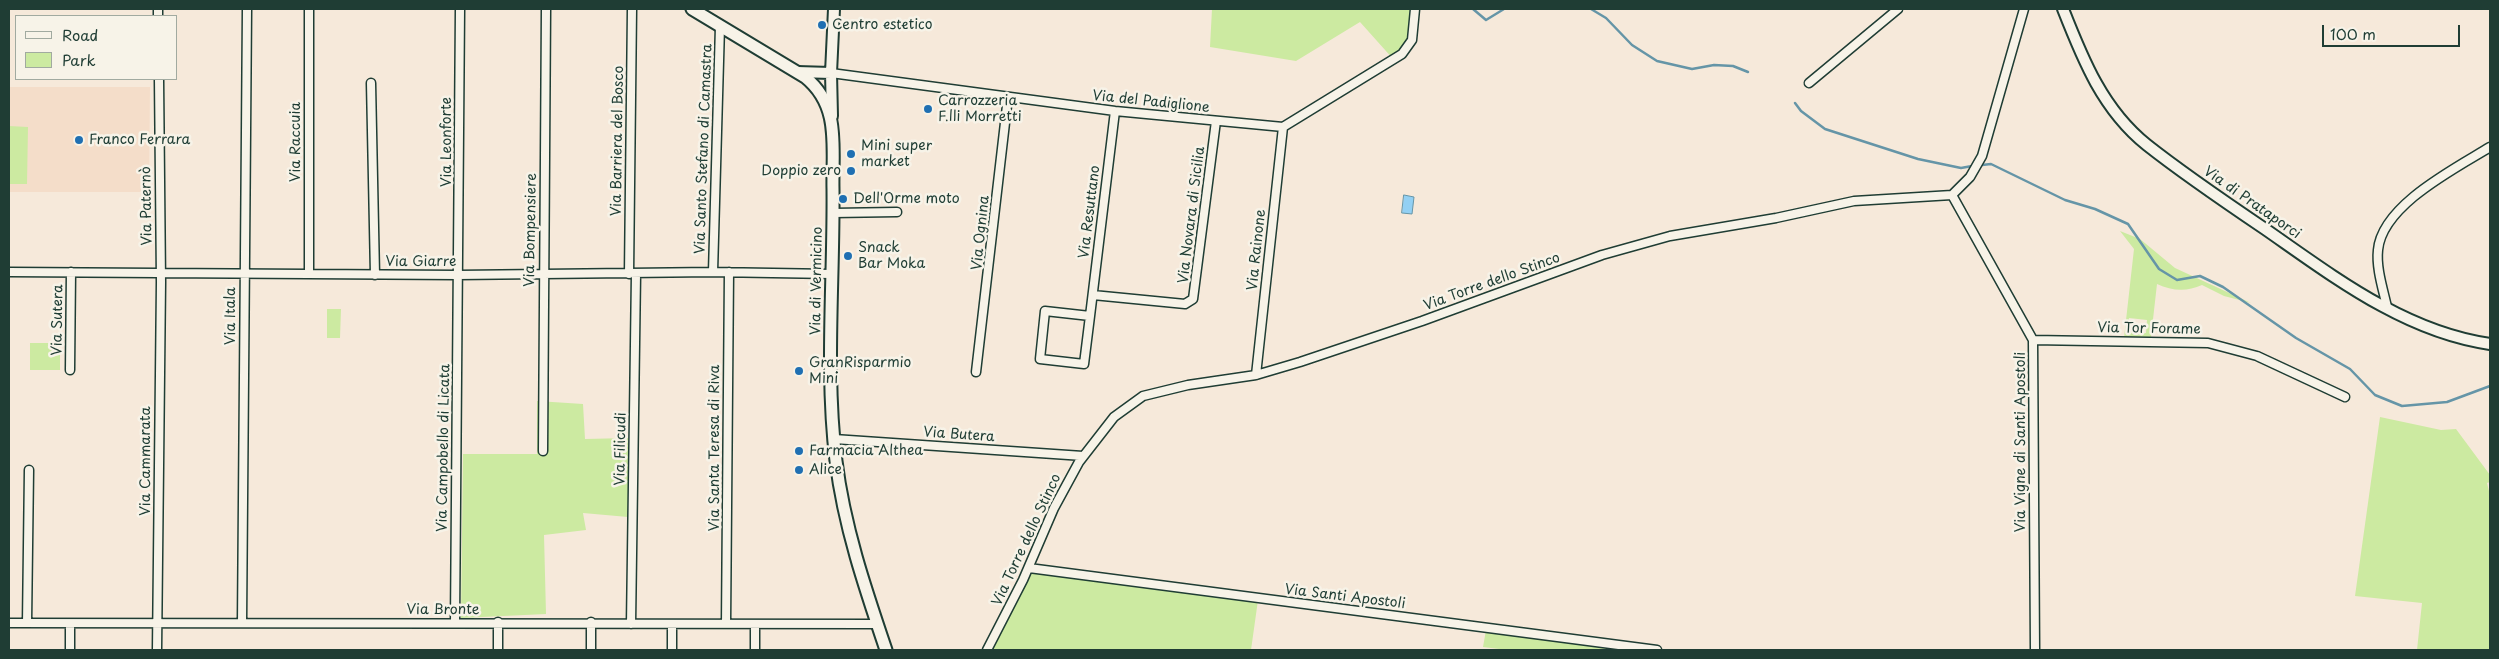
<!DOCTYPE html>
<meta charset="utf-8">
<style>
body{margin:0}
#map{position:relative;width:2499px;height:659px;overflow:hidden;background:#f6e9da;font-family:"Playpen Sans",sans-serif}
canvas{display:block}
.frame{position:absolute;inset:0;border:10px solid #1f3d34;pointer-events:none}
.legend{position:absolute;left:15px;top:15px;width:162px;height:65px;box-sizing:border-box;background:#f7f3e8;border:1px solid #a1aaa0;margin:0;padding:6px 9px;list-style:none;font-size:15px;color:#1f3d34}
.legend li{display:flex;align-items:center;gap:10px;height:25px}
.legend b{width:25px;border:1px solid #a1aaa0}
.scale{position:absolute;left:2322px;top:25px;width:138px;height:22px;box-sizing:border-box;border:2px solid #1f3d34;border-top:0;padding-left:6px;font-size:15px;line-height:18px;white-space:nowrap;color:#1f3d34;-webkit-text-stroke:4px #f7f3e8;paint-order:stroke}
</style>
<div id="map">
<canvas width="2499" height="659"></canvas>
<div class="frame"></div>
<ul class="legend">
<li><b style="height:6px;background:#f7f3e8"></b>Road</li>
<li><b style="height:14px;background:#cceaa1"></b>Park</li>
</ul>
<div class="scale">100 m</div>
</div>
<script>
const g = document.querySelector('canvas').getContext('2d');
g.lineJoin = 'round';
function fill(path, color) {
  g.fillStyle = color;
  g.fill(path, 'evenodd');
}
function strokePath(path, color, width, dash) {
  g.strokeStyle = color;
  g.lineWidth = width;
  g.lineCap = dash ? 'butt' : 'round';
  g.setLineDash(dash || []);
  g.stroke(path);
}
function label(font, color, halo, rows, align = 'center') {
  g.font = font + ' "Playpen Sans",sans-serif';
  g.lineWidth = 5;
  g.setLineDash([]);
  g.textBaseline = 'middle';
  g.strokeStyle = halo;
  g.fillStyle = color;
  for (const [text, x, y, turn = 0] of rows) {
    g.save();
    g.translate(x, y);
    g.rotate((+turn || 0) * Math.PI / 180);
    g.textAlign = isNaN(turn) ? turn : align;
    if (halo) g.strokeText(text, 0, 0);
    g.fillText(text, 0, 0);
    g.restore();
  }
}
fill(new Path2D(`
 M9,87H150L149,192H9Z`), '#f4ddc9');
fill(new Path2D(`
 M1212,9H1415L1412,37L1394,60L1360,22L1296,61L1210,47Z
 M9,126L28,127L27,184H9Z
 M2120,231L2140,239L2175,268L2251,303L2224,296L2202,285C2187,292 2172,291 2157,284L2151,337L2124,338L2134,249ZM2129,318L2147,320L2146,333L2132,332V329H2128Z
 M327,309H341L340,338H327Z
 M30,343H60V370H30Z
 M537,401L583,404L585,439L628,438V517L583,513L586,530L544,535L546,614L461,618L463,454H537Z
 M2380,417L2441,430L2456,429L2490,475V482L2487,483L2490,495V650H2417L2422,603L2355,596Z
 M1031,570L1258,600L1251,650H992Z
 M1486,630L1630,650H1507L1483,647Z`), '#cceaa1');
const water = new Path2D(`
 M1404,195L1414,197L1412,214L1402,213Z`);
fill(water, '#93d0f3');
strokePath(water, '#6595a7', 1);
strokePath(new Path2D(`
 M1473,9L1486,20L1504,9
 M1591,9L1606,18L1632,45L1657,61L1692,69L1714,65L1733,66L1748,72
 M1795,103L1801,111L1825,129L1918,159L1961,168L1972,166
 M1982,165L1991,164L2065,200L2095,209L2128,224L2159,269L2177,280L2200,276L2223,287L2296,338L2350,369L2375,395L2402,406L2447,402L2490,386`), '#6595a7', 2.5);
const minor = new Path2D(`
 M158,9V16
 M309,9V274
 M831,73L1115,111L1283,127L1402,54L1412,40L1415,9
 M371,83L375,275
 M1809,83L1898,9
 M1952,195L2033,340L2035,650
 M833,213L897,212
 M9,272L458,275L713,272L832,274
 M713,272L720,26
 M629,274L632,9
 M1093,295L1185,304L1193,299L1216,121
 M2387,307C2383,289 2376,268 2378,250C2382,205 2456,168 2490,147
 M1045,311L1090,316L1084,364L1040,359Z
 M1090,316L1115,111
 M2033,340L2208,343L2257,356L2345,397
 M70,370L71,272
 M976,372L1008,97
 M1256,375L1283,127
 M834,439L1083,456
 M543,451L546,9
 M1029,568L1657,650
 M455,622L460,9
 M498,622V650
 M9,623L877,624
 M27,623L29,470
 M242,623L247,9
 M631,624L636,274
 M726,624L729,272
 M70,650V624
 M157,650L161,282L159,79
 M591,650V622
 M672,650V624
 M755,650V624
 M987,650L1023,580L1054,508L1079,462L1114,417L1143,396L1188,385L1256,375L1300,362L1422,321L1602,255L1670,236L1776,218L1854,201L1952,195L1970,177L1982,156L2024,9`);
const tertiary = new Path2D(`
 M2063,9C2083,60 2103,110 2147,145C2185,175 2225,202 2265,229C2334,277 2405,332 2490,344
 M797,72L831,73
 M832,116L831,73L834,9`);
const secondary = new Path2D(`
 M692,9L805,77C841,106 832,147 833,189C834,279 825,371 836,461C844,526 865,588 886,650`);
strokePath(minor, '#1f3d34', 11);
strokePath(tertiary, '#1f3d34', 14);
strokePath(secondary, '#1f3d34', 15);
strokePath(minor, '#f7f3e8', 8);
strokePath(tertiary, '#f7f3e8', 10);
strokePath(secondary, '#f7f3e8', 11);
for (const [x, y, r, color] of [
 [822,25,5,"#1f6fb2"],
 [928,109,5,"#1f6fb2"],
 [79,140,5,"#1f6fb2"],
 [851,154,5,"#1f6fb2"],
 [851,171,5,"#1f6fb2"],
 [843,199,5,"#1f6fb2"],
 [848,256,5,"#1f6fb2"],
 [799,371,5,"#1f6fb2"],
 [799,451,5,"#1f6fb2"],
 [799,470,5,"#1f6fb2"]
]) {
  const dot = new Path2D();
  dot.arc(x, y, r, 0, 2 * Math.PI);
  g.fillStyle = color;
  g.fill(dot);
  strokePath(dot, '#f7f3e8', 2);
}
label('14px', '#1f3d34', '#f7f3e8', [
 ["Centro estetico",832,25],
 ["Carrozzeria",938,101],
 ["F.lli Morretti",938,117],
 ["Franco Ferrara",89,140],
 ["Mini super",861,146],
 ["market",861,162],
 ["Doppio zero",841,171,"right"],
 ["Dell'Orme moto",853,199],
 ["Snack",858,248],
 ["Bar Moka",858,264],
 ["GranRisparmio",809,363],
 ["Mini",809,379],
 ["Farmacia Althea",809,451],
 ["Alice",809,470]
], 'left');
label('14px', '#1f3d34', '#f7f3e8', [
 ["Via del Padiglione",1151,102,6],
 ["Via Barriera del Bosco",618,141,-89],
 ["Via Raccuia",296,142,-90],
 ["Via Leonforte",447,142,-90],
 ["Via Santo Stefano di Camastra",704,149,-88],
 ["Via di Prataporci",2252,203,35],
 ["Via Paternò",147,206,-91],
 ["Via Resuttano",1090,212,-83],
 ["Via Novara di Sicilia",1192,215,-83],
 ["Via Bompensiere",531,230,-89],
 ["Via Ognina",981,233,-84],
 ["Via Rainone",1257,250,-84],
 ["Via Giarre",421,262],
 ["Via di Vermicino",817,281,-89],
 ["Via Torre dello Stinco",1492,282,-20],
 ["Via Itala",231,316,-90],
 ["Via Sutera",58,320,-89],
 ["Via Tor Forame",2149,329,1],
 ["Via Butera",959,435,4],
 ["Via Vigne di Santi Apostoli",2021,442,-90],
 ["Via Campobello di Licata",444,448,-89],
 ["Via Santa Teresa di Riva",715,448,-90],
 ["Via Filicudi",621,449,-89],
 ["Via Cammarata",146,461,-90],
 ["Via Torre dello Stinco",1027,540,-65],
 ["Via Santi Apostoli",1345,597,7],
 ["Via Bronte",443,610]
]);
</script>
